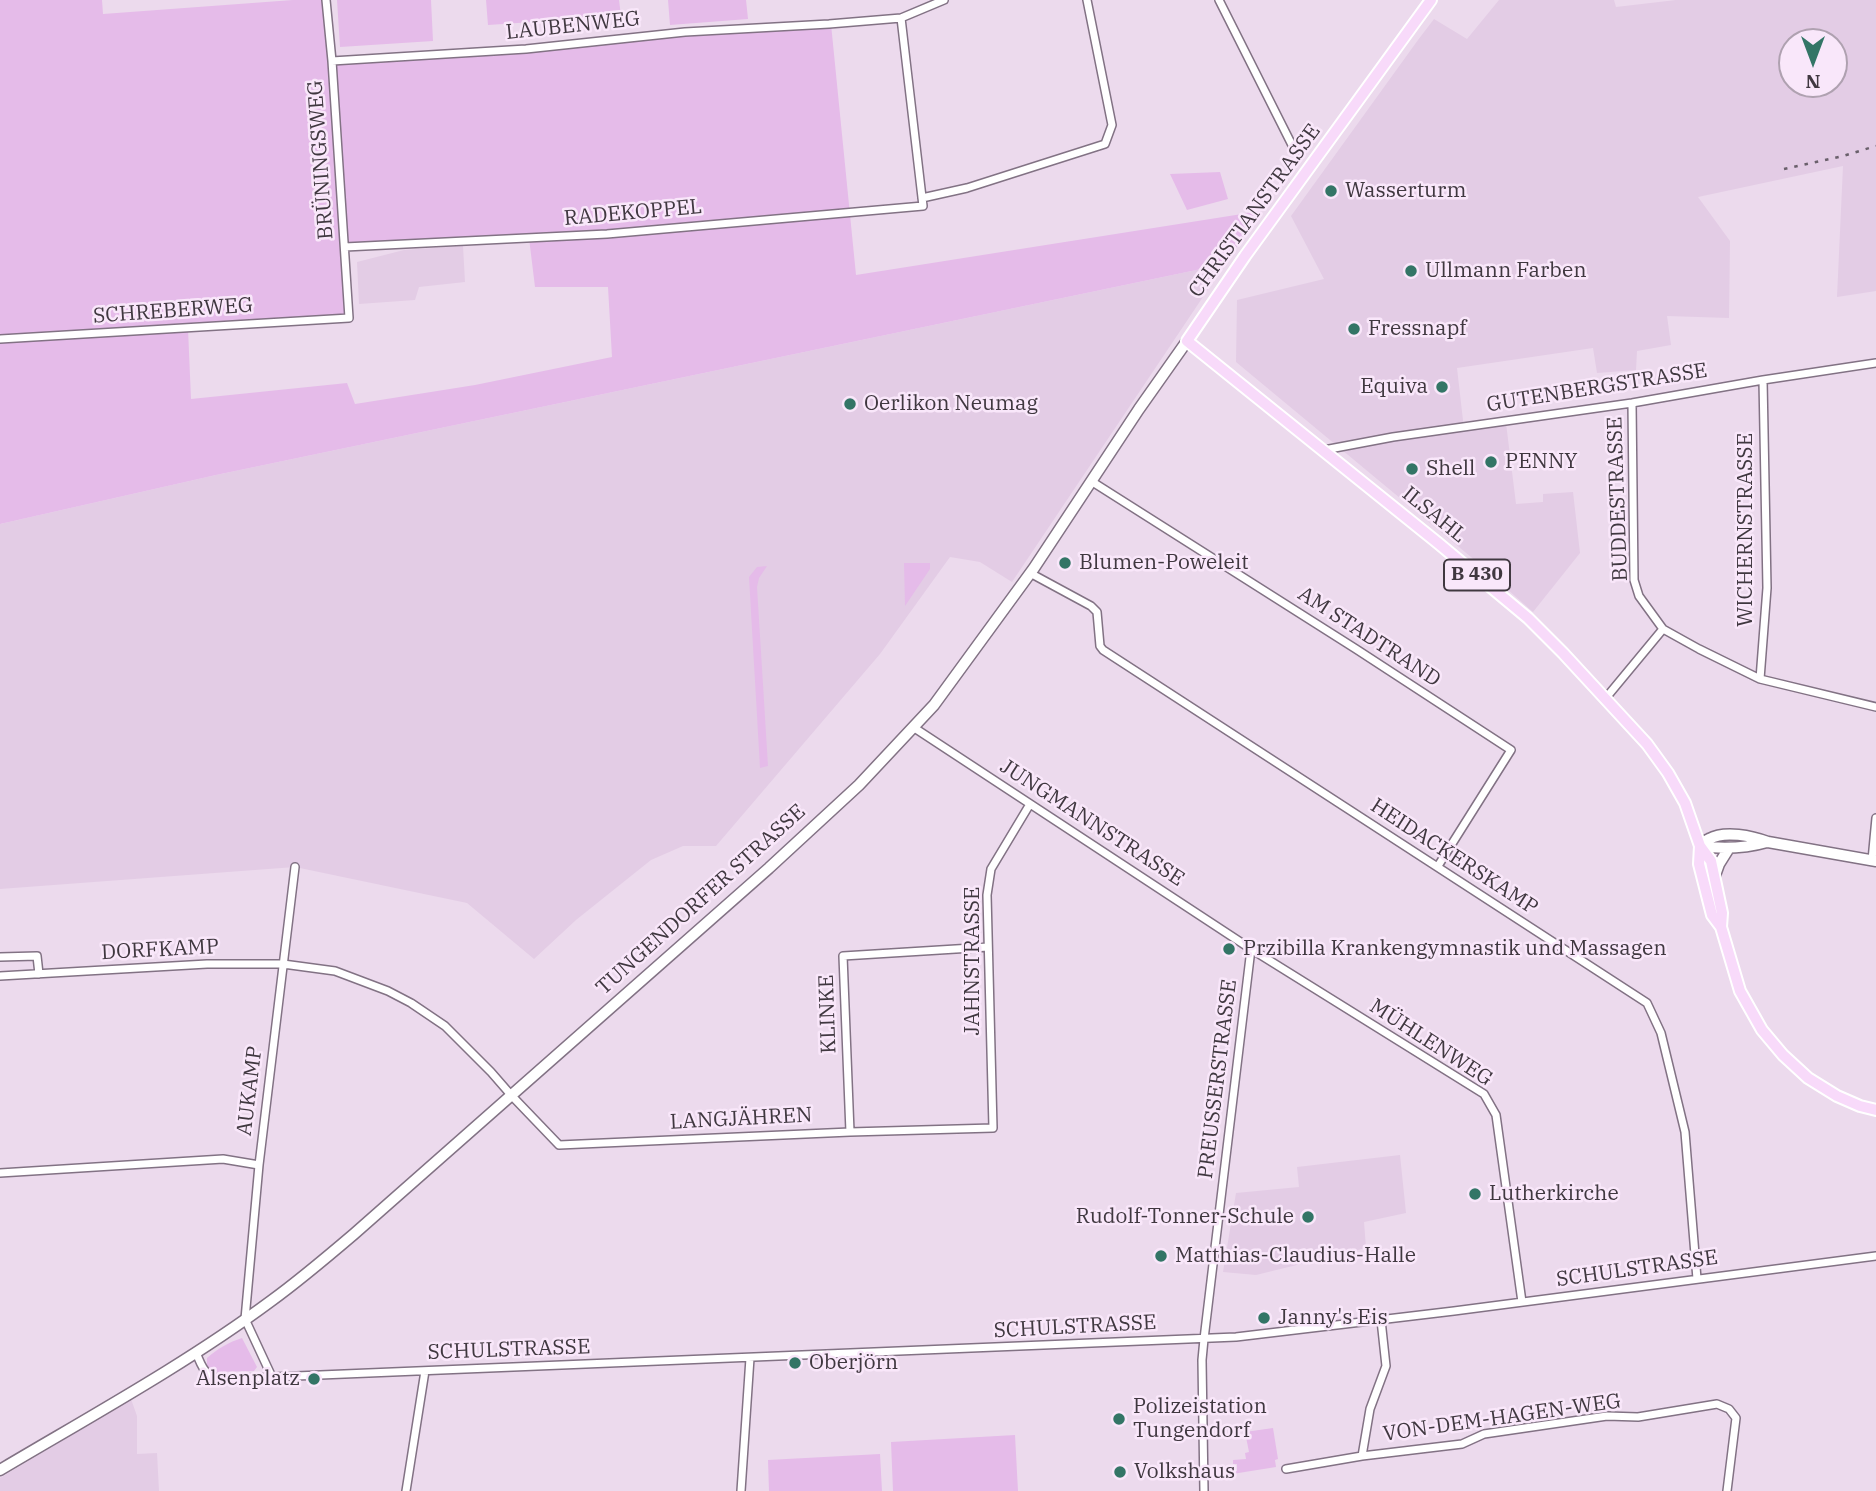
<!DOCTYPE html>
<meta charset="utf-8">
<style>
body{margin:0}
#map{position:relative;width:1876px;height:1491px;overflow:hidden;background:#ecdaed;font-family:"IBM Plex Serif",serif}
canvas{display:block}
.north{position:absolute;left:1778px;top:28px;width:70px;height:70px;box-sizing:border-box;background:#f9e7fa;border:2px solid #afa1b0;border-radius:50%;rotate:180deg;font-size:19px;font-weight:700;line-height:28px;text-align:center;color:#403840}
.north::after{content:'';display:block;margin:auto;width:24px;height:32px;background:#337566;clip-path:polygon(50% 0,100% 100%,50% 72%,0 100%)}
</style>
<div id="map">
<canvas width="1876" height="1491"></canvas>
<div class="north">N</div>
</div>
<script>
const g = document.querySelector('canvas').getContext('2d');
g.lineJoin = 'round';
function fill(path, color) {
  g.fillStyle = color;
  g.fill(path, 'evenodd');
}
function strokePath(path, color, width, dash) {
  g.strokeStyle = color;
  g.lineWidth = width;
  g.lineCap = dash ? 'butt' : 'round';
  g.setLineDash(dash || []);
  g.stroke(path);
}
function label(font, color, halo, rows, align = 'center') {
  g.font = font + ' "IBM Plex Serif",serif';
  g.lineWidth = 5;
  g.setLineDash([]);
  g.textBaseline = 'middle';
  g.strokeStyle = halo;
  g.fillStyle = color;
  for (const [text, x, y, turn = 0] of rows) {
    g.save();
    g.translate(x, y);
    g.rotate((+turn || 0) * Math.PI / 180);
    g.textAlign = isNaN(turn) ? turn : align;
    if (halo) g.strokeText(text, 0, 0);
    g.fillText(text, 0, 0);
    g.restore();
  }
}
fill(new Path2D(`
 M1499,0H1614L1616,7L1676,0H1876V291L1837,297L1843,166L1698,197L1730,241L1729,318L1667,316L1671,345L1637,351L1636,370L1597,373L1593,348L1457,368L1464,429L1506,423L1516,504L1543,502V494L1573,492L1580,553L1533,612L1471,557L1236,362L1237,300L1324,279L1291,216L1418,40L1434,19L1467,39ZM1792,42H1834V84H1792Z
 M463,246L465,282L419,287L415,300L359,304L357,262L404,250Z
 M1225,264L1012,582L980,562L950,557L880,654L716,846H683L651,860L576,920L534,959L467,903L295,867L0,889V524L216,475Z
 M1400,1155L1406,1213L1364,1222L1366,1248L1256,1275L1223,1272L1236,1193L1299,1187L1297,1167Z
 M131,1399L137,1416V1454L157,1453L159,1491H0V1478Z`), '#e3cce5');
fill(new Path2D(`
 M0,0H102L103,14L293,0H326L332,60L526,49L685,32L831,24L856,275L1261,211L1225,264L216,475L0,524ZM529,238L535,287H608L612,357L475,385L355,404L347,383L191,399L188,329L349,318L345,247Z
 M337,0H431L433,41L340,47Z
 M486,0H619L621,16L488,25Z
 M668,0H746L748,19L670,25Z
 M1220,172L1228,199L1187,210L1170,174Z
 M904,563H930V569L905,606Z
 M767,566L759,578L757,587L768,766L760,768L749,577L757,567Z
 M242,1338L257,1367L254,1371L215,1372L207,1366V1358C217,1349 229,1342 242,1338Z
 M1273,1428L1278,1459L1275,1460L1276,1467L1226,1475V1472L1237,1471V1464H1233V1460L1246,1459L1245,1453L1249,1452L1245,1432Z
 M1015,1435L1018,1491H893L891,1442Z
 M880,1454L882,1491H769L768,1460Z`), '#e5bbe9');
const minor = new Path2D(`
 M1219,0L1295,151
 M332,61L526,49L685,32L829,24L901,18L944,0
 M922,198L967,188L1105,144L1112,125L1087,0
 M345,247L607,234L923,206L901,18
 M0,339L349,318L332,61L326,0
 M1632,403L1634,580L1639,596L1663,629L1699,649L1760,679L1876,707
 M1324,450L1393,437L1632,403L1763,380L1876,363
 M1091,481L1356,649L1511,750L1438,866
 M1030,573L1091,606L1097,612L1100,646L1103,650L1647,1003L1661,1033L1685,1132L1697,1279
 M1760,679L1767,588L1763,380
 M1605,699L1663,629
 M913,727L1251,949L1484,1094L1496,1115L1522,1302
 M1872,860L1876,818
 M0,957L37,956L39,974
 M0,976L207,964H283L335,971L388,991L411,1003L445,1026L491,1072L511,1095L559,1145L850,1132L993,1128L987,895L991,869L1030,804
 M850,1132L843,956L988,947
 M0,1173L223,1159L259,1165
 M196,1352C201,1366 206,1379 224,1379L1236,1337L1454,1311L1876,1256
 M272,1377L245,1319L259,1165L295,867
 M1362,1456L1370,1409L1386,1366L1381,1320
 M1286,1469L1362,1456L1462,1444L1484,1434L1607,1416L1638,1417L1717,1404L1729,1409L1736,1418L1727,1491
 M406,1491L425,1371
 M741,1491L750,1358
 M1204,1491L1202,1360L1204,1339L1251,949`);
const secondary = new Path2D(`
 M1700,846C1703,844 1706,840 1709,839C1725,830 1752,836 1768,842L1876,861
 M1700,846C1722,849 1746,848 1767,842
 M1714,878L1719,864L1729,848
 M0,1470C91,1416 186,1364 271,1301C300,1280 327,1257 354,1234L769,868L859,785L934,705L1034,568L1139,409L1187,341`);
const primary = new Path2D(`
 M1431,0L1245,256L1187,341L1438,543L1528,618L1563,653L1647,744L1668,773L1685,803L1700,846L1699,864L1712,915L1721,927
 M1700,846L1711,861L1722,913L1721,927L1740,991L1762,1030L1783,1055L1808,1078L1837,1096L1860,1106L1876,1110`);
strokePath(minor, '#827284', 10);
strokePath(secondary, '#827284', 13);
strokePath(primary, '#fff', 14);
strokePath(minor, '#fff', 7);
strokePath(secondary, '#fff', 10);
strokePath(primary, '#f8dafa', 10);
strokePath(new Path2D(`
 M1784,169L1843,156L1876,146`), '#6a606b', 2.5, [3.5, 7]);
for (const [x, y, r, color] of [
 [1331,191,7,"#337566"],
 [1411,271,7,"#337566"],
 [1354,329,7,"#337566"],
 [1442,387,7,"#337566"],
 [850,404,7,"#337566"],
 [1491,462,7,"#337566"],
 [1412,469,7,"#337566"],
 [1065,563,7,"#337566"],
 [1229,949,7,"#337566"],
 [1475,1194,7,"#337566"],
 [1308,1217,7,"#337566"],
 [1161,1256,7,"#337566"],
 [1264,1318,7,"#337566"],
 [795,1363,7,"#337566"],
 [314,1379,7,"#337566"],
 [1119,1419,7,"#337566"],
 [1120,1472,7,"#337566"]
]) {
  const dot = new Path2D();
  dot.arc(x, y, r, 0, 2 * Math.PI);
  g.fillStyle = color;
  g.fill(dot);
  strokePath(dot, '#f9e7fa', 2.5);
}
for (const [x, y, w] of [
 [1477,575,66]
]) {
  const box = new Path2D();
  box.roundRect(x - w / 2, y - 15.5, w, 31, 5);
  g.fillStyle = '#f9e7fa';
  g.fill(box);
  strokePath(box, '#403840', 2);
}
label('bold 19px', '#403840', null, [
 ["B 430",1477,575]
]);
label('21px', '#403840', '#f9e7fa', [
 ["LAUBENWEG",573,26,-6],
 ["BRÜNINGSWEG",321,160,-94],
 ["CHRISTIANSTRASSE",1255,211,-54],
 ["RADEKOPPEL",633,213,-5],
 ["SCHREBERWEG",173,311,-4],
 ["GUTENBERGSTRASSE",1597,388,-9],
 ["BUDDESTRASSE",1618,499,-92],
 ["ILSAHL",1434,515,39],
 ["WICHERNSTRASSE",1746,530,-90],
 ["AM STADTRAND",1369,637,33],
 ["JUNGMANNSTRASSE",1092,823,33],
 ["HEIDACKERSKAMP",1454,857,33],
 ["TUNGENDORFER STRASSE",701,900,-42],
 ["DORFKAMP",160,950,-3],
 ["JAHNSTRASSE",973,961,-90],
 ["KLINKE",828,1014,-92],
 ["MÜHLENWEG",1431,1043,33],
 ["PREUSSERSTRASSE",1218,1079,-83],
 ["AUKAMP",250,1091,-83],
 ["LANGJÄHREN",741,1119,-3],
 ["SCHULSTRASSE",1637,1269,-8],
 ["SCHULSTRASSE",1075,1327,-3],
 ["SCHULSTRASSE",509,1350,-2],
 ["VON-DEM-HAGEN-WEG",1502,1418,-8]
]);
label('21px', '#403840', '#f9e7fa', [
 ["Wasserturm",1345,191],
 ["Ullmann Farben",1425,271],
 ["Fressnapf",1368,329],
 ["Equiva",1428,387,"right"],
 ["Oerlikon Neumag",864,404],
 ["PENNY",1505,462],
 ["Shell",1426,469],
 ["Blumen-Poweleit",1079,563],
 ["Przibilla Krankengymnastik und Massagen",1243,949],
 ["Lutherkirche",1489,1194],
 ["Rudolf-Tonner-Schule",1294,1217,"right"],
 ["Matthias-Claudius-Halle",1175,1256],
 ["Janny's Eis",1278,1318],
 ["Oberjörn",809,1363],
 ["Alsenplatz",300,1379,"right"],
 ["Polizeistation",1133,1407],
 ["Tungendorf",1133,1431],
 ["Volkshaus",1134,1472]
], 'left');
</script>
